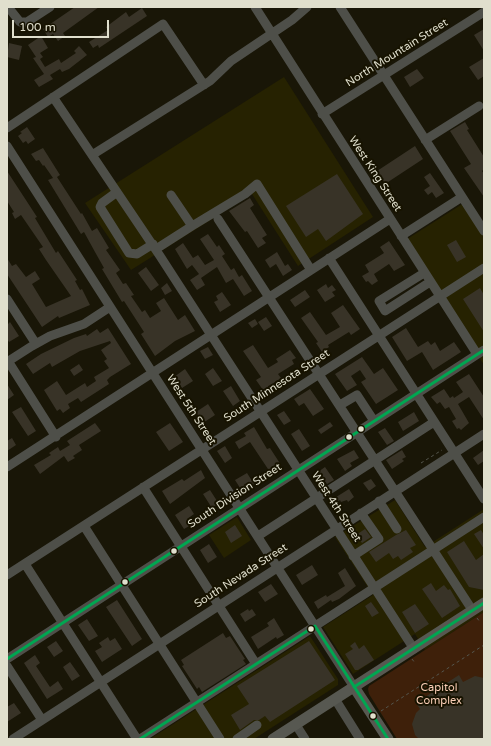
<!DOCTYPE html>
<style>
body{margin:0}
#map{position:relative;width:491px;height:746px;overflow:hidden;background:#191607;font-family:"Varela Round",sans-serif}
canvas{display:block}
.frame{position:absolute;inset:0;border:8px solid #e0dfcd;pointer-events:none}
.scale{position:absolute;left:12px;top:20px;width:97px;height:18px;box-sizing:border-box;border:2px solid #e0dfcd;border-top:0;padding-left:5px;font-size:12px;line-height:14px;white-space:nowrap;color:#e0dfcd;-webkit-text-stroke:3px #171300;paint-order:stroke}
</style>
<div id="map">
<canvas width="491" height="746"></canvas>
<div class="frame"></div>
<div class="scale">100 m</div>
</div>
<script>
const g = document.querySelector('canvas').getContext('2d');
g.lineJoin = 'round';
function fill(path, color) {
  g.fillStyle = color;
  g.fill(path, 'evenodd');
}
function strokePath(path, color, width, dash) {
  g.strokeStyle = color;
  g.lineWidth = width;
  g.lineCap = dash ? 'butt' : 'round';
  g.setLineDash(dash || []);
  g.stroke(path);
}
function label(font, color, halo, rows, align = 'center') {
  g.font = font + ' "Varela Round",sans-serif';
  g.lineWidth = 4;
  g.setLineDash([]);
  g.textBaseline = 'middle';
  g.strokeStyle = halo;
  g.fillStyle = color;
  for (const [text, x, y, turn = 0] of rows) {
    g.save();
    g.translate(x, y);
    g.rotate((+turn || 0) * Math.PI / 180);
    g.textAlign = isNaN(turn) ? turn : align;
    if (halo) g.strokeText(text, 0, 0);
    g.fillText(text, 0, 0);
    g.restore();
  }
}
fill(new Path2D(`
 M284,77L373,217L298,266L252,194L131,270L85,203Z
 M464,203L484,232V365L404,241Z
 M395,500L425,547L484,509V612L425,650L415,634L353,674L323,627L373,595L335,537Z
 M237,517L251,540L224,558L209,535Z
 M310,636L338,679V685L254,739H150Z`), '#262201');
fill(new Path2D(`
 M484,612V739H397L369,694L368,689L369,686Z`), '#3e200a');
fill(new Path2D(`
 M75,7H99L63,33L65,36L58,41L53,34L48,37L43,29Z
 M142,8L147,16L99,48L98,45L93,48L89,42L108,30L106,27L126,12L129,17Z
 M484,29V51L474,35Z
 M41,36L48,48L40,53L43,57L40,59L45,67L59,59L61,63L76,53L74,51L79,46L87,55L69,69L62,72L60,69L50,75L53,79L39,87L34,80L44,74L33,58L36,57L28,45Z
 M9,43L22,46L19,60L7,57Z
 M484,58V76L478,80L469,67Z
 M417,69L424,78L410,87L404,77Z
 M465,122L469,129L467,130L484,157V169L482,171L484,174V197L464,168L471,164L450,131Z
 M27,127L35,139L28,144L26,141L23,143L18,136L22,133L20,132Z
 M415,146L423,159L385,184L377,171Z
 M43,148L60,175L57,177L81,214L82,213L92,231L97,228L109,248L106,250L120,270L116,273L123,284L126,283L134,295L131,296L142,312L145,310L150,318L161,311L156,303L164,298L178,320L185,315L195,331L175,341L155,356L141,334L144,332L124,301L122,302L102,269L104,268L95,252L84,232L81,234L48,180L53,178L44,165L43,166L39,160L36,161L31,154Z
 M7,171L37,217L35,218L56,253L58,251L77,280L75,281L80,290L82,289L90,305L59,318L58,316L42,327L7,274V258L12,266L16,264L26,277L35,271L40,279L32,284L46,307L71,296L46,260L39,249L43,247L21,215L15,219L12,213L14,212L7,201Z
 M430,173L444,193L436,198L432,192L428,195L424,190L430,186L424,177Z
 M337,174L363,214L326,241L318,229L306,237L286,206Z
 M250,198L254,205L250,208L267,235L262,238L266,243L258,248L247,231L245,232L229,211Z
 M208,234L217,247L219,245L225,254L222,256L231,270L234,268L239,277L242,275L252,291L244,296L233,279L226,283L217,267L201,278L205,285L197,290L190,280L199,274L192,265L187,269L175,249L183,243L193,258L198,255L205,265L214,260L200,239Z
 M456,240L466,257L457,262L447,245Z
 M389,241L405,265L394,271L389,264L374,274L378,281L372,285L368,281L366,282L362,276L369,272L365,265L384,253L380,247Z
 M277,252L285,266L288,264L292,270L283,276L276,264L270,268L265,260Z
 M146,267L159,285L151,291L138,273Z
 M167,283L172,291L165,295L161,288Z
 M326,284L328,288L332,285L336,290L332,292L335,296L325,302L317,290Z
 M480,288L484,295V332L463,299Z
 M305,290L310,297L295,307L290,300Z
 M222,292L231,305L220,312L214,302L218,300L216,296Z
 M343,305L360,329L351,335L349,332L328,345L329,347L322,352L316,343L318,342L301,318L310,312L326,335L340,327L331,313Z
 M266,317L272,326L264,331L258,322Z
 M255,319L258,324L252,328L248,323Z
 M10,322L19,336L9,342L7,339V325Z
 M108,328L131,364L110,377L107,380L109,384L81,402L78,398L68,404L70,408L63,413L60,409L57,411L44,390L57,381L66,395L85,383L87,387L96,381L94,377L109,368L104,361L107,359L101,350L111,343L110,341L80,351L52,367L50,363L33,374L26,364L41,354L74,338L86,334L87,336L97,329L100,333Z
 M406,328L418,347L428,341L431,345L435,342L440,351L454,342L461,352L433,370L422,352L407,361L392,337Z
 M253,345L268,368L278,362L276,359L290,350L296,358L292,360L294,364L278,374L281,378L263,390L256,380L261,377L243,351Z
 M208,347L213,355L205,359L200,351Z
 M362,357L374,374L383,368L398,390L376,404L361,382L366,379L360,370L351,376L357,385L347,391L335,374Z
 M79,364L83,370L74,376L70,370Z
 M213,368L222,381L213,386L205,374Z
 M185,369L193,381L182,388L174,377Z
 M469,374L484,397V420L469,397L458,404L469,423L461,430L459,428L457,429L452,421L456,419L449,407L445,409L440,402L437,404L431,397L444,389L450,398L453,396L454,398L463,392L456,382Z
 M7,384L14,395L7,400Z
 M231,386L240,401L233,406L223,391Z
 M310,389L324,409L313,416L304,403L299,406L294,399Z
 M208,404L215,415L203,423L196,412Z
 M21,407L36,431L28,436L12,412Z
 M284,411L291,421L284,425L277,415Z
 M414,412L419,421L403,431L398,422Z
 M330,422L333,426L321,434L318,430Z
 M95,423L101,431L79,445L82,450L73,456L75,458L68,462L64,456L40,474L34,465L51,455L49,453L58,447L60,451L70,445L67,441Z
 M170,423L183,442L169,451L156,432Z
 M254,427L267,449L270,448L281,465L270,472L250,442L239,449L235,442L246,436L244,433Z
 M385,428L394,441L387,445L378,432Z
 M299,429L310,446L302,451L291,434Z
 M12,438L16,445L7,451V441Z
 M225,446L232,458L225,463L217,451Z
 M354,450L359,458L350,463L352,466L345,471L337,459Z
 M402,450L406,457L402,459L404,461L392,469L386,460Z
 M484,450V461L478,465L473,458Z
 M325,467L334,480L327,484L318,472Z
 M201,470L205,478L170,504L162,491L182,479L184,481Z
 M247,473L254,484L242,491L235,480Z
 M371,479L376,486L369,491L363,483Z
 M349,489L354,497L348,502L347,500L341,502L340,500L336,503L333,499Z
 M210,490L219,504L212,508L203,494Z
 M189,506L194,514L187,519L191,525L184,529L175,515Z
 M235,525L242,536L231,543L225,532Z
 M365,529L371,537L362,543L356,535Z
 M406,530L416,545L410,548L413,552L401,560L398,556L393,559L389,553L376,562L369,552L396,535Z
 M481,530L484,535V549L474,534Z
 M464,541L476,560L484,554V590L469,587L447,552Z
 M209,544L217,557L208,563L200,550Z
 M312,565L318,575L302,585L296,575Z
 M345,568L356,586L339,599L332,602L331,600L318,609L314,602L326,595L327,597L345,586L338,573Z
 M431,583L436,591L444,585L448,590L450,589L460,606L442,618L422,589Z
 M271,584L278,594L265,602L258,592Z
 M117,600L142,639L132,646L106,607Z
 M371,602L379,613L372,617L365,606Z
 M415,604L429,624L415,633L402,612Z
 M248,609L249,611L252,609L256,615L245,622L240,614Z
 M274,618L284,635L277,639L276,637L258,649L251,637L269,626L267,623Z
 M87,619L98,636L89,641L78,625Z
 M223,633L226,638L230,636L245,659L243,660L246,664L202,692L199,687L197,689L182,666L184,665L181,660Z
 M108,637L110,641L115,638L122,649L102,662L95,651L102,647L99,643Z
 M56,641L63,651L54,657L47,647Z
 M309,641L335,680L270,722L265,716L259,720H254L240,730L231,715L249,704L237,686Z
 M355,642L359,649L364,645L374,660L358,670H355L345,654L353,649L350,646Z
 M35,655L40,663L36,666L50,687L58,681L63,689L47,699L24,663Z
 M70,662L80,676L72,681L63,667Z
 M459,675L463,682L475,676L484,678V739H419L415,735L412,724L416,713L420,709L416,703Z
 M14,703L21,713L7,722V707Z`), '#383327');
strokePath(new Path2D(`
 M421,463L442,450
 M477,618L480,622
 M412,659L415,663
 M381,711L484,645`), '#55564e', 1, [3, 3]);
strokePath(new Path2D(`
 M8,7L20,22H27L50,7
 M255,7L477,354
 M340,7L484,231
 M53,97L160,256L414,649
 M322,114L484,12
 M7,128L163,24L204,85
 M425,140L479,106
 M7,146L354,687
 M92,155L210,81L231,61L292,20L307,7
 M117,192L102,203L100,207L129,253L137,254L153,244
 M218,219L469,605
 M192,226L245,194L257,184L311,270
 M401,236L462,197
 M156,249L192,226L171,195
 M329,258L484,499
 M424,273L379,301L385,311L430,282
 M7,299L36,344
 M8,361L56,437
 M7,362L32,346L50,336L84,324L110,307
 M340,405L357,395L374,421
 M7,467L390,219
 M143,487L256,664
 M379,501L397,529
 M84,526L220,739
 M258,536L434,422
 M353,556L379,539L361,513
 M25,564L137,739
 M7,575L484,268
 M7,659L484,350
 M7,666L42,720
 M335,699L360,739
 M296,725L305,739
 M13,739L484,434
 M140,739L484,517
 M237,739L257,725`), '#4e4f49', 9);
strokePath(new Path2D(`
 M354,687L388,739
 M273,739L484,603`), '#575851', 11);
strokePath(new Path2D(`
 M7,659L484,350
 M354,687L484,603
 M140,739L315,626L388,739`), '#00a651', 3);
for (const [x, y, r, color] of [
 [361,429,3.5,"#e0dfcd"],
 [349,437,3.5,"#e0dfcd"],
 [174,551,3.5,"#e0dfcd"],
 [125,582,3.5,"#e0dfcd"],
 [311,629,3.5,"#e0dfcd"],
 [373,716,3.5,"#e0dfcd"]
]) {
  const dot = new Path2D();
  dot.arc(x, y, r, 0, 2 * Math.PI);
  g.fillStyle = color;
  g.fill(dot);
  strokePath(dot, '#171300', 1.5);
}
label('11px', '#e0dfcd', '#171300', [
 ["North Mountain Street",397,53,-32],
 ["West King Street",375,174,57],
 ["South Minnesota Street",277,386,-33],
 ["West 5th Street",191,410,57],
 ["South Division Street",235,496,-33],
 ["West 4th Street",336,507,57],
 ["South Nevada Street",241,576,-33]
]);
label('11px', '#faceb6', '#171300', [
 ["Capitol",439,688],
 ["Complex",439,701]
]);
</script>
